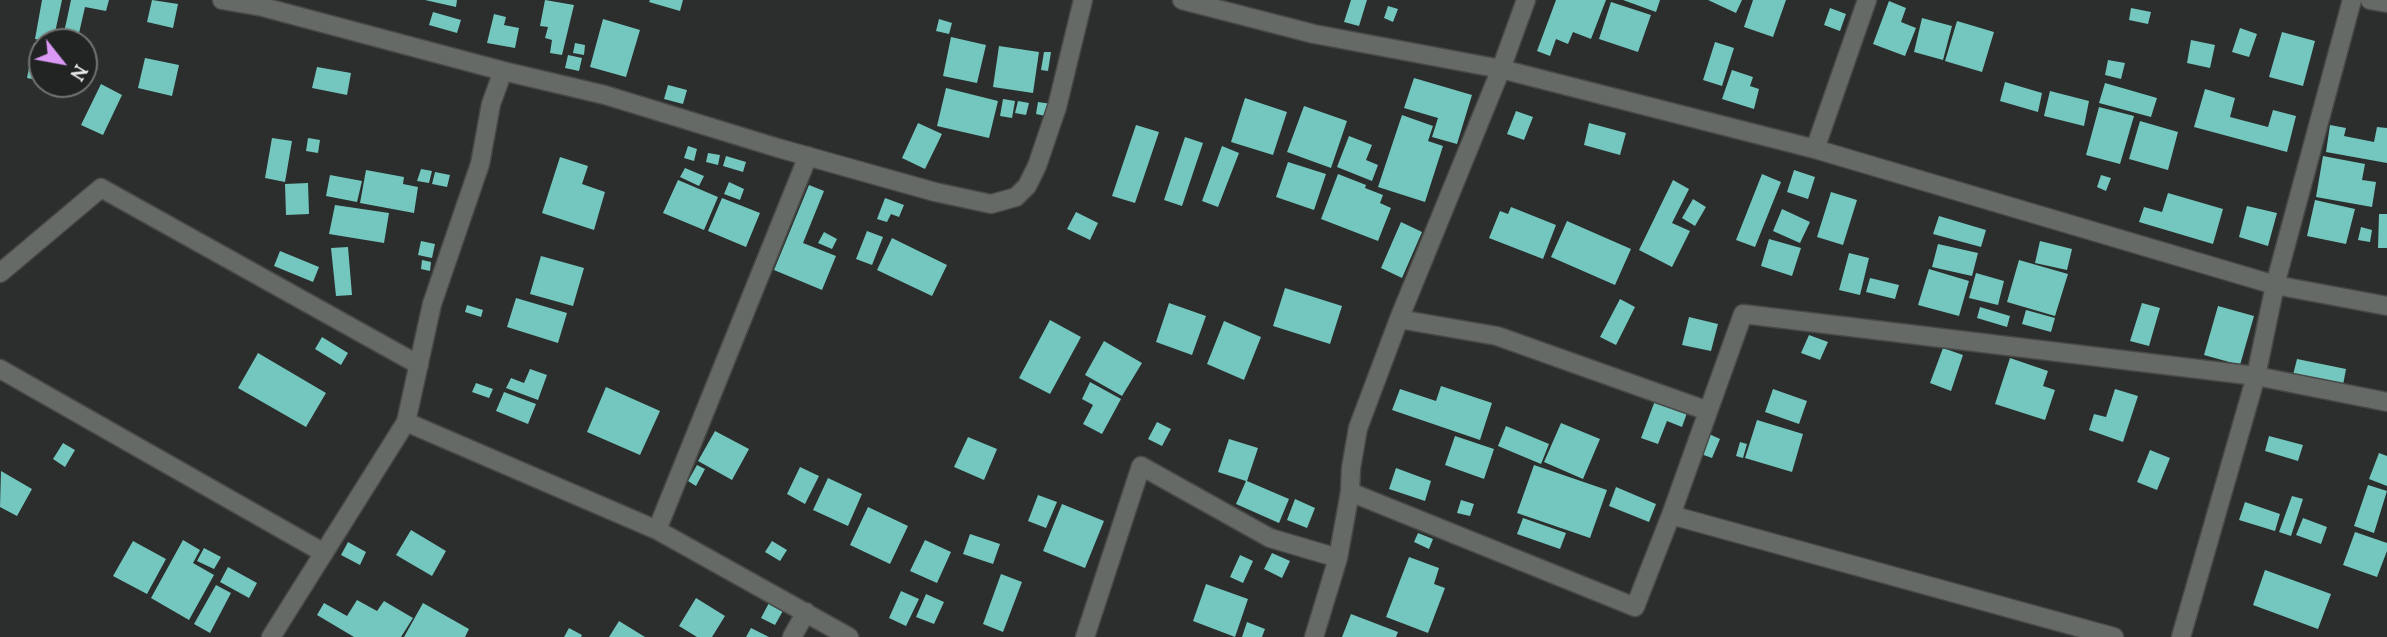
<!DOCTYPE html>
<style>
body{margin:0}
#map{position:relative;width:2387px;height:637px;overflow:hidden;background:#2b2e2c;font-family:Lora,serif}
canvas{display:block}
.north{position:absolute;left:28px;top:28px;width:70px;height:70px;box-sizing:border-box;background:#212422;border:2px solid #717371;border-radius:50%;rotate:121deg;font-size:19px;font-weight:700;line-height:28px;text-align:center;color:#e8e9e8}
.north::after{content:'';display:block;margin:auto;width:24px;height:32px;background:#db99f5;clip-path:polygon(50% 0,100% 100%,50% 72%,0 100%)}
</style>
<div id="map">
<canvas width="2387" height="637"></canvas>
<div class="north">N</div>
</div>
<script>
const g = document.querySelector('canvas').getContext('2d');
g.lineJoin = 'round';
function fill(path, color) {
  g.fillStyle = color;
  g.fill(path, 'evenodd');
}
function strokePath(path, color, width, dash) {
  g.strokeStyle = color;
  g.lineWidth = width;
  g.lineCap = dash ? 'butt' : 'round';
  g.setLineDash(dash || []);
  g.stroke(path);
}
fill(new Path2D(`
 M42,0H62L53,42L35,39Z
 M71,0H109L106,11L85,7L77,42H62Z
 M152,0L178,4L173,28L147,22Z
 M425,0H457L456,7Z
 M545,0L574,5L562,55L550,53L552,40L545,38L548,27L540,26Z
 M650,0H683L680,11L649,2Z
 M1351,0H1367L1359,26L1344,22Z
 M1556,0H1606L1591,39L1573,32L1568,44L1556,39L1550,56L1537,51Z
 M1623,0H1660L1656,12Z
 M1708,0H1742L1736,13Z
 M1753,0H1786L1773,37L1744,27Z
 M1889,1L1906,8L1901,22L1916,28L1905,56L1873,44Z
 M1611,2L1651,15L1638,52L1599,39Z
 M1388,6L1398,9L1393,22L1384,18Z
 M1830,8L1846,14L1840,31L1824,25Z
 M2131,8L2151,12L2148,24L2129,20Z
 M433,12L461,20L457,33L429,25Z
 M494,14L506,17L504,25L519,28L515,48L487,43Z
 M1922,18L1952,26L1943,60L1914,52Z
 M603,19L640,30L626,77L590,67Z
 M939,19L952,23L949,34L936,31Z
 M1957,21L1994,32L1982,72L1945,61Z
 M2240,28L2257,34L2249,57L2232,52Z
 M2282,32L2315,41L2303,86L2269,77Z
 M951,37L986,45L977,83L943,76Z
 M2191,40L2215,45L2210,68L2187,63Z
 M1715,42L1734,48L1722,86L1703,80Z
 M34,43L42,45V81L27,78Z
 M575,43L585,45L584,55L573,53Z
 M999,46L1039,52L1033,93L993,87Z
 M1044,52H1051L1048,71L1041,70Z
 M568,55L582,58L579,71L565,68Z
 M145,58L179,65L172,96L138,88Z
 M2108,60L2125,63L2121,79L2105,75Z
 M317,67L351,73L347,95L312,88Z
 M1732,70L1753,77L1750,86L1759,89L1754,109L1722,99Z
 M1414,78L1472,95L1457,144L1432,137L1438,118L1404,108Z
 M2005,82L2042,93L2038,112L2000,101Z
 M2105,83L2157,98L2151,117L2099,103Z
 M101,84L122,95L103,135L81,125Z
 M668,85L687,90L683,104L664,99Z
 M946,88L998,101L989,138L937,126Z
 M2205,89L2235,98L2230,117L2268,127L2273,110L2296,116L2287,152L2194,127Z
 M2050,91L2089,101L2084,126L2044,116Z
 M1245,98L1287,112L1273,155L1231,142Z
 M1003,99L1015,101L1012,118L1000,116Z
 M1018,101L1029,103L1026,115L1015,113Z
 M1038,102L1052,104L1050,117L1036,114Z
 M1304,106L1347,121L1331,168L1287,152Z
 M2099,107L2134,116L2120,164L2086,155Z
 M1516,111L1533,117L1524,140L1507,134Z
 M1402,115L1433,126L1428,141L1443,146L1425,202L1378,187Z
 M2140,121L2178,132L2168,170L2129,159Z
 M918,123L942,134L925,169L902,158Z
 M1589,123L1626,133L1620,155L1584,145Z
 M1136,125L1159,132L1135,203L1112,196Z
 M2330,125L2346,128L2344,136L2374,142L2377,127L2387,128V163L2326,152Z
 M1349,136L1372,145L1366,160L1378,165L1372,181L1337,167Z
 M1185,137L1203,143L1182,206L1164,200Z
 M272,138L292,141L285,182L265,178Z
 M308,138L320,140L318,153L306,151Z
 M688,146L697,149L694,161L684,158Z
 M1222,146L1239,153L1218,207L1202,201Z
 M708,153L720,155L718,165L706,162Z
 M726,156L746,162L743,172L723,166Z
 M2323,156L2365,164L2362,180L2376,182L2372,207L2316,197Z
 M560,157L588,166L582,184L605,192L594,230L542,213Z
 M1288,162L1326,174L1314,210L1276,197Z
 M685,168L704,176L699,186L680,177Z
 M421,169L432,171L429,183L417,181Z
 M366,170L404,177L403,184L418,187L414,213L360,203Z
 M1794,170L1815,177L1808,199L1787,192Z
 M435,172L450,175L447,187L432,184Z
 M1338,174L1366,185L1365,188L1383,195L1380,203L1391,208L1378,241L1321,219Z
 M1762,174L1781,182L1755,247L1736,240Z
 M330,175L362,181L357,202L326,196Z
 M2101,175L2111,178L2106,191L2097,187Z
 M678,180L718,197L704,230L663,213Z
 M1673,180L1689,189L1672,223L1690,231L1672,267L1639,250Z
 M729,182L744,189L740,200L724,194Z
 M308,183L309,214L286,215L285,184Z
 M809,185L824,191L803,243L836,256L822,290L774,270Z
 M1831,192L1857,200L1843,245L1817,237Z
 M2168,193L2223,209L2213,244L2139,222L2144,207L2162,212Z
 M722,198L760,213L746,247L708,231Z
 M885,198L904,205L899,217L891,214L887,222L877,219Z
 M1693,199L1706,207L1695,226L1682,218Z
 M2315,200L2355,209L2346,244L2307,236Z
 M335,205L389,213L384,243L329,234Z
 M2247,206L2277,213L2268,246L2239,237Z
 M1511,207L1556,225L1543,259L1489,238L1500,211L1508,214Z
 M1782,209L1810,222L1800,243L1773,231Z
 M1076,212L1098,223L1090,240L1067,229Z
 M2379,214H2387V248H2378Z
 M1939,216L1986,230L1981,247L1933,234Z
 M1567,221L1631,249L1615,285L1551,257Z
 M1401,222L1422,232L1402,278L1381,268Z
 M2361,227L2372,230L2370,242L2358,240Z
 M867,231L883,237L872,265L856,259Z
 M824,232L837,239L832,249L818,243Z
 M892,238L947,265L932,296L877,270Z
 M1769,239L1801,248L1792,276L1761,266Z
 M421,241L435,244L432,258L418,255Z
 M2040,241L2072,249L2067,270L2035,263Z
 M1938,244L1978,253L1972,276L1932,267Z
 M348,247L352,295L336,296L331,248Z
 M280,251L319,267L313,282L274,266Z
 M1849,253L1869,258L1860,295L1839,290Z
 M541,256L584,268L573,306L530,294Z
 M422,260L431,262L430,271L421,269Z
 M2019,260L2068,274L2055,316L2007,302Z
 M1929,269L1969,281L1959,316L1918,305Z
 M1976,273L2004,281L1998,305L1969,298Z
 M1870,278L1899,285L1895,299L1866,292Z
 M1285,288L1342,306L1330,344L1273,326Z
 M516,298L567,313L558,343L507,327Z
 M1620,299L1635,307L1616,345L1600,337Z
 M1169,303L1206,316L1192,355L1156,342Z
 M2142,303L2160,308L2149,346L2130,341Z
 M467,305L483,310L481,317L465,312Z
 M2218,306L2254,316L2240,365L2204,355Z
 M1980,307L2010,316L2007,327L1977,318Z
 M2026,310L2055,318L2051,332L2022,324Z
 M1689,317L1718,324L1711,351L1682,345Z
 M1050,320L1081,337L1050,394L1019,378Z
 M1224,321L1261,337L1244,380L1207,364Z
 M1809,335L1828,342L1820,360L1801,353Z
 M322,337L348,353L341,365L315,349Z
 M1104,341L1142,363L1122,396L1085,375Z
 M1943,348L1963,355L1951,391L1930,383Z
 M258,353L326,393L306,427L238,388Z
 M2010,358L2048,371L2043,386L2055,390L2045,420L1995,404Z
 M2297,359L2346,369L2343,385L2293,375Z
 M530,369L547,375L538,400L506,388L511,378L524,383Z
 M1090,382L1121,399L1102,434L1083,424L1093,405L1082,399Z
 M476,383L493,389L489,398L472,392Z
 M1441,386L1492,403L1480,440L1392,410L1400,389L1436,401Z
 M606,387L660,411L640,455L587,432Z
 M1773,389L1807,401L1799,424L1765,412Z
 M2115,389L2138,396L2123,442L2089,430L2094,414L2106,417Z
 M504,392L536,404L528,424L496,411Z
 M1656,398L1688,410L1682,427L1667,421L1658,444L1641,438Z
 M1757,420L1803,434L1792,472L1745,458Z
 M1157,422L1171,429L1162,446L1148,439Z
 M1561,423L1600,439L1583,479L1544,462Z
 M1506,426L1549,444L1541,464L1498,446Z
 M715,431L749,449L732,480L698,461Z
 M1709,434L1720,439L1712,458L1701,454Z
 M1455,436L1494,449L1484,479L1445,465Z
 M2269,436L2303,445L2298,461L2265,451Z
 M968,437L997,449L984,480L954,467Z
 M1229,439L1258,448L1247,481L1289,499L1279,523L1236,504L1246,481L1218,472Z
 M1740,442L1747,444L1743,458L1736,456Z
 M63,443L75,450L65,467L53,459Z
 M2150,450L2170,458L2157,490L2137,482Z
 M2379,453L2387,456V486L2369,479Z
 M697,465L705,469L696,486L688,481Z
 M1534,465L1607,490L1590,538L1517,513Z
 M800,467L819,476L805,504L787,494Z
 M1396,468L1431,481L1425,501L1389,489Z
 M1,471L32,489L17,516L0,507Z
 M828,478L862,494L848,526L813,510Z
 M2368,485L2387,491L2374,533L2354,526Z
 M1616,487L1656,504L1649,522L1609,506Z
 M1038,495L1057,502L1046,528L1028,521Z
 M2292,496L2303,499L2291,536L2279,532Z
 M1295,499L1315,508L1307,528L1287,520Z
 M1461,500L1474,504L1470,516L1457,513Z
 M2245,502L2280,514L2275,531L2239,520Z
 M1062,504L1104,521L1085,568L1043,551Z
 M868,507L908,526L890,564L850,545Z
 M1523,518L1566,533L1560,549L1517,534Z
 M2303,518L2327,527L2321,544L2296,535Z
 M411,530L446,551L432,576L396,555Z
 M2355,532L2387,543V551L2377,577L2343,565Z
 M1418,533L1433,539L1429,549L1414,542Z
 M970,534L1000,544L993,564L963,554Z
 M183,540L200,550L193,563L214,575L189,620L151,598Z
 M925,540L951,552L937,583L910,571Z
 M133,541L166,559L147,594L113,576Z
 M772,541L787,550L780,561L765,552Z
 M348,542L366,552L360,565L341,555Z
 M204,548L221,557L214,569L197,561Z
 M1272,553L1290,561L1282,578L1264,569Z
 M1240,555L1253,561L1243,583L1230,577Z
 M1409,557L1439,568L1434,584L1445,588L1428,633L1386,617Z
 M228,567L257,583L249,598L220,582Z
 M2265,570L2331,594L2318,629L2253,605Z
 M1001,574L1022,582L1003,632L983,624Z
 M1206,584L1248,599L1235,637L1193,621Z
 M216,585L231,593L210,633L194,624Z
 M901,591L919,599L906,626L889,618Z
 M926,594L944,602L934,624L916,617Z
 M696,598L725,616L712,637H697L679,626Z
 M357,600L377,611L384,601L413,618L401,637H354L317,615L324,603L347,616Z
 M770,601L784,609L775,625L761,618Z
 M423,603L469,629L465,637H404Z
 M1351,614L1398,632L1396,637H1342Z
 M619,621L645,637H609Z
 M1247,622L1265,629L1262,637H1242Z
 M569,628L582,635L581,637H564Z
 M751,628L769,637H746Z`), '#73c7bf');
const street = new Path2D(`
 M222,0L263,7L503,71L605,95L778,148L935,192L991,204L1016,197L1027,186L1037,166L1057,107L1083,0
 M1182,0L1314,34L1501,69L1815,149L2275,285L2387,306
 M2370,0L2387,3
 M1815,149L1867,0
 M0,273L101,188L419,365
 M1399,319L1497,336L1708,411
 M0,369L324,553
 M406,422L657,530L849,637
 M1350,492L1635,607L1671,515L1743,314L2256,376L2387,402
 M1671,515L2114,637
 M657,530L808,156
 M271,637L406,422L432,304L480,164L491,104L503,71
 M792,637L806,612
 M1085,637L1141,466L1270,538L1338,558
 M1314,637L1338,558L1350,492L1351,468L1358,428L1399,319L1501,69L1526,0
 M2181,637L2256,376L2275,285L2352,0`);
strokePath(street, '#474947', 21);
strokePath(street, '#666a67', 18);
</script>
